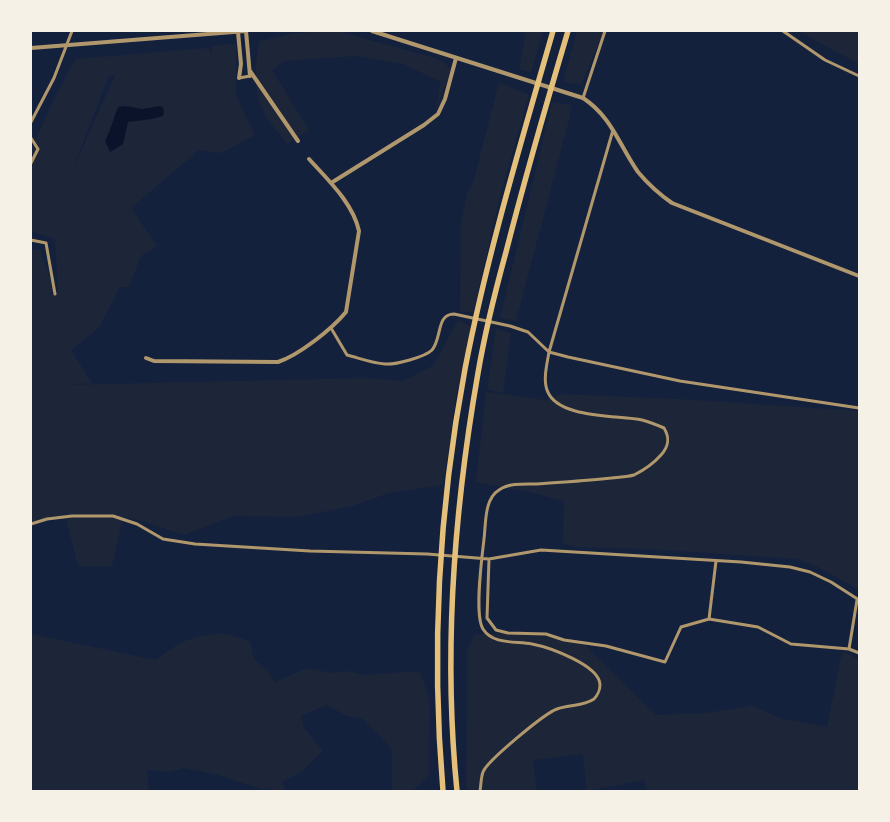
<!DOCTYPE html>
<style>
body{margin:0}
#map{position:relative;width:890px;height:822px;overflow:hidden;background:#14213d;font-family:Poppins,sans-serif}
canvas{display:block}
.frame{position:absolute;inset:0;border:32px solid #f6f1e7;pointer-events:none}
</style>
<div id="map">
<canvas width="890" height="822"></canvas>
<div class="frame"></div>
</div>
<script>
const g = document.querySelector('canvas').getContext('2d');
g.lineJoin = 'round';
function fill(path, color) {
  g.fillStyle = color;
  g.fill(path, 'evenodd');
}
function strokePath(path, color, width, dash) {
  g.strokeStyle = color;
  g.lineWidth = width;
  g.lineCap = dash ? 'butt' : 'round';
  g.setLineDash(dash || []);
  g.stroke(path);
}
fill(new Path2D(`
 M337,31L435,58L445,63L451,70L435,112L441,82L403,64L356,56L284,61L272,70L309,130L287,144C280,134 270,124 264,113C253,90 254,66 260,41L295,33Z
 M526,31H543L531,73L519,69Z
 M577,31H604L581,85L563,82Z
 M798,31H859V64Z
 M236,44V96L255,135L221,153L199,150L131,208L157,246L141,256L129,287H120L99,328L71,350L92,383L64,385L366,378L403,381L434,365L458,320L472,327L457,392L443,485L389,493L352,506L297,517L233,516L184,535L139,520L123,517L112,566H78L66,518L51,519L31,524V500L35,496L31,498V249L40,250L54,291L40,298L58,291L55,239L31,231V150L54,99L75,59L209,48L211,55L212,45ZM115,75L71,173L109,76Z
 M499,82L529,95L502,189L473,312H460L461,224L467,193L473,183Z
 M552,102L571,105L569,120L516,321L500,318Z
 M496,329L511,333L503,393L487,389Z
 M486,392L545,400L561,394L679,399L859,411V590L818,567L797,559L648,549L574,547L563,543L564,501L529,492L476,482Z
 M542,633L581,641L656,715L705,713L750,706L751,705L780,718L827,727L842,653H847L859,660V791H647L644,780L587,791L583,754L533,760L537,791H469L466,786L467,649L475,634Z
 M31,634L156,660C175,644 194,634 220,634C230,634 241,639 250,641L254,659L268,671L275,682L307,668L332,673L350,671L363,675L420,671L430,701L429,776L412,791H392V749L363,719L347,716L326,705L301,716L304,728L323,751L301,772L282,782L285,790L290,791H267L275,785L264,790L218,775L184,768L171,772L147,770L149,791H31Z`), '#1d2539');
fill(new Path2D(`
 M125,106L142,109L161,106L164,110L163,116L152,119L128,122L123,144L110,152L105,141C111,130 113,119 118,107Z`), '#0b132b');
strokePath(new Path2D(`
 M783,31L825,60L859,76
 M239,78L250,76
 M583,98L605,31
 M31,122L54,78L72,31
 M31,138L38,149L31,163
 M31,240L46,243L55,294
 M331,328L347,355C359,358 372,363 385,364C395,365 425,357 432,350C442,339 436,314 454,314L510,326L528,332L549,352L568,357L680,381L859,408
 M31,524L47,519L72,516H113L137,524L163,539L195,544L310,551L427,554L489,559L541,550L741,562L790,567L810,572L831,582L859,600
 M489,559L487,618L496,630L508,633L546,634L564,640L606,646L665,662L681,627L709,619L758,627L791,644L849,649L859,653
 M709,619L716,561
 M849,649L857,600
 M480,791C481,785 481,777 483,772C487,761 545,713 557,709C568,705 584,706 594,699C597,696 600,690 600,685C600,665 548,647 532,644C516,641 493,645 483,629C474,615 482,557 484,539C486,524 484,499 499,490C509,483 524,484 536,484C561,482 586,481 611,478C618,477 627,477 634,475C644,470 653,464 661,455C669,446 670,438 664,428C657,425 650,422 642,420C617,415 557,419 547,390C543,379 547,364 549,352L613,130`), '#b1986c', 3);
strokePath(new Path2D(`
 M246,31L250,76
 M372,31L583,98C612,117 619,145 638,172C648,184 659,194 672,203L859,276
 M238,32L241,64L239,78
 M31,48L246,31
 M250,71L298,141
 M331,183L424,125L438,114L445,99L456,58
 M146,358L154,361L278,362C299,355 332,329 346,312L359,231C353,203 328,180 309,159`), '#b1986c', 4);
strokePath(new Path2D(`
 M443,791C431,651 439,507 465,369C487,255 521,143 553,31
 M457,791C443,652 454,510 478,373C485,332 495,292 506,252C525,178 546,105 568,31`), '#e5c07b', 5.5);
</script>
